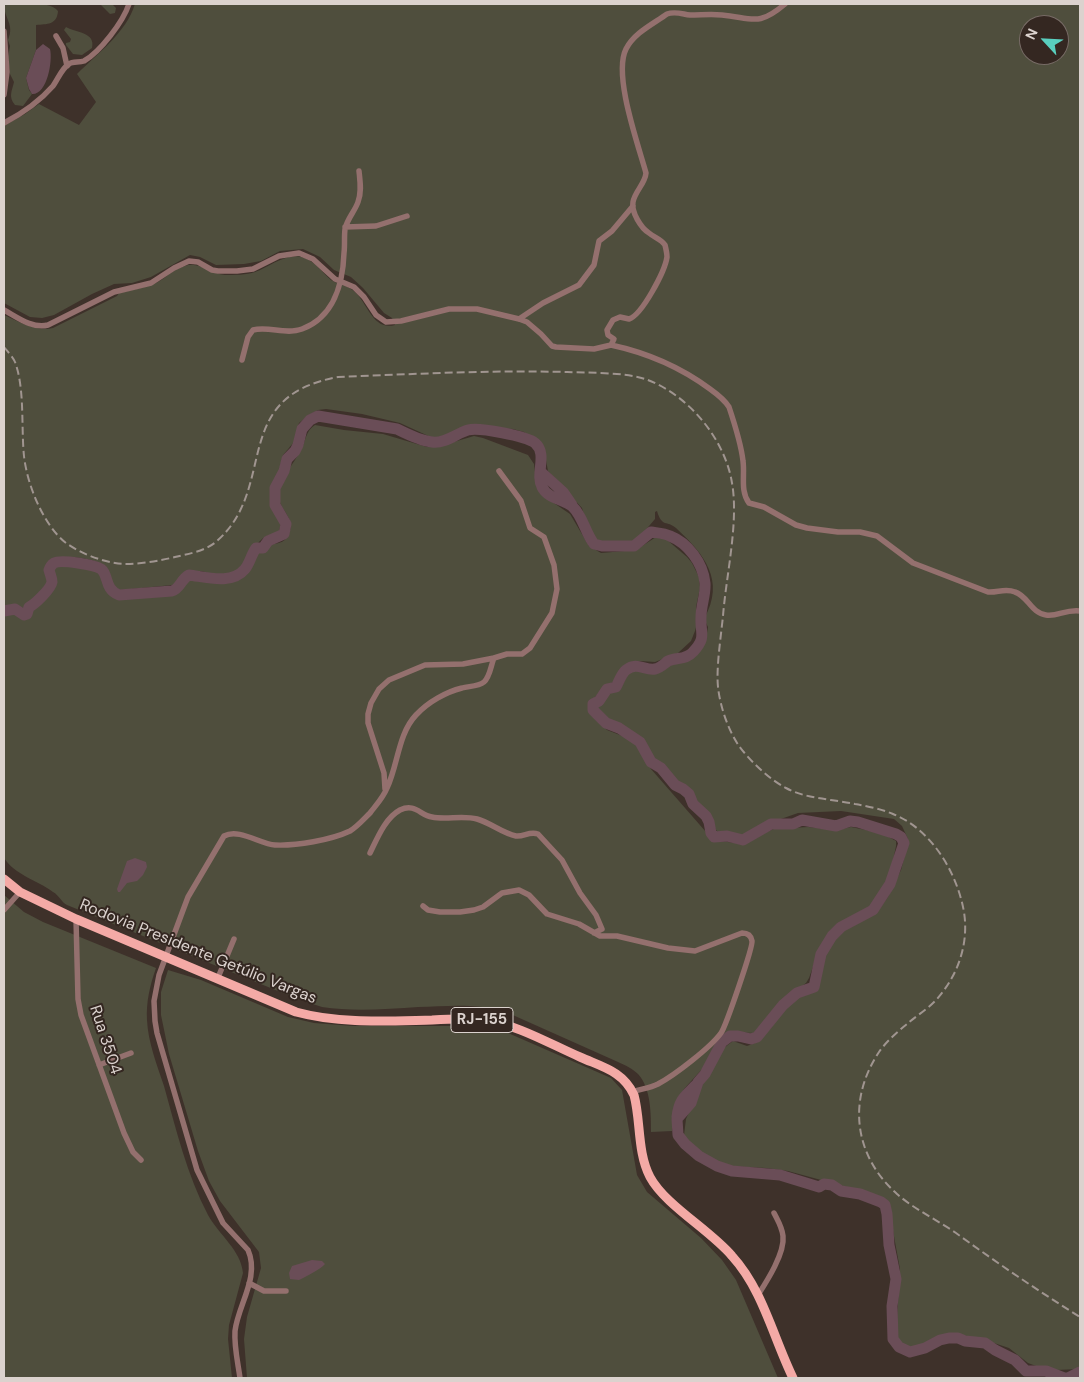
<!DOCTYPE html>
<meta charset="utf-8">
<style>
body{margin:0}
#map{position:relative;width:1084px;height:1382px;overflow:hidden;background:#3e312a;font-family:"DM Sans",sans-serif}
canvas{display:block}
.frame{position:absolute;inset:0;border:5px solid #dbd2ce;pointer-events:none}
.north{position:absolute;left:1019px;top:15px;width:50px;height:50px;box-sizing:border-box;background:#342721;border:1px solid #776b66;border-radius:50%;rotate:295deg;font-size:14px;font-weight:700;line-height:20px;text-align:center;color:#dbd2ce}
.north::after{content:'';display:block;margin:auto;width:18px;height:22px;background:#59cebe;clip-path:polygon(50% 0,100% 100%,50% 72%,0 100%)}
</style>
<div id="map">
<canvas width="1084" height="1382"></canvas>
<div class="frame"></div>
<div class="north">N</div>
</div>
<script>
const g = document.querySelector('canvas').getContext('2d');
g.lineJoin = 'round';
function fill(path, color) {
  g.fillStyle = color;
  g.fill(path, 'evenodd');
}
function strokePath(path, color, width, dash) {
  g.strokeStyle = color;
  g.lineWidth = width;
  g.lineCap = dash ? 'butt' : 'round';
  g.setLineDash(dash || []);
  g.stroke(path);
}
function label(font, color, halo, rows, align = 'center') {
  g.font = font + ' "DM Sans",sans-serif';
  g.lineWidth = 4;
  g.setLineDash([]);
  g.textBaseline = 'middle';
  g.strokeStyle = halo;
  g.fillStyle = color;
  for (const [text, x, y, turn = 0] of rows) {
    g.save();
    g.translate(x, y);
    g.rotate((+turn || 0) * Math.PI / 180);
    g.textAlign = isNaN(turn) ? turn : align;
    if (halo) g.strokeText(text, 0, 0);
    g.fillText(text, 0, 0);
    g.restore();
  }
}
fill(new Path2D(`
 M4,4C19,4 49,0 58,11C57,25 47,24 36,25V50L26,78L29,90L32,94L23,106L15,105C8,97 12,91 14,82L10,74L8,57L10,46L8,40C15,24 4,19 4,4Z
 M100,4H112L116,8L115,13L110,14Z
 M135,4H1080V1369L1056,1370L1036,1366L1028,1363L1009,1348L982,1339L961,1335L941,1336L911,1349L903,1346L896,1335L900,1269L889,1209L880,1199L865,1192L788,1171L766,1168L727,1166L712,1159L691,1146L684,1135L686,1119L702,1084L712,1069L720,1051L733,1041L747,1046L755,1043L771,1028L783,1009L800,994L815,990L818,988L820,981V967L827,950L836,935L878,911L888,897L901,870L908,844V839L902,826L894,819L841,811L798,813L761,826L743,836L719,833L716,830L704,808L695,802L688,789L672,779L655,762L648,749L644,739L620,725L608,723L597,710V705L602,702L606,694L616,690L622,686L629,671L638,669L654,672L673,661L686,660L693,656L703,644L707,633L708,627L704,619C726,580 704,554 676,528C667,520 662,528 657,511L655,512V519L638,539L625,544L597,543L590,534L582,508L548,471L543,445L524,432L513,429L499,428L469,427L449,437L435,439L400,423L362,414L326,409L318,410L309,415L299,423L294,442L283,455L279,471L272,486V504L281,522L279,532C273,535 266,535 261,540C251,549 247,568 234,573C229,575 219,577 214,576C209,574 205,571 199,571C184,571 183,581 172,585L121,590C106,588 112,574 103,566C93,557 60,553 50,562L46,576L49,582L41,593L25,608L4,607V315C20,322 36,332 53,328L117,296L119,293C131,290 144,288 156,283C166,278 173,269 185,266C199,261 210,274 225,275C233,275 247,275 255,272C270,267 287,251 305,258C315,262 323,273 331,280C339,285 348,285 355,292C368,304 373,331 395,325L392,318L384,313L363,288L351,277L334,270L320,257L303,249L280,251L261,261L244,264L216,265L200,257L190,255L151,277L132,283L114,284L92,294L54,315L42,318L30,317L4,303V126L25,114L39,104L79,125L96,102L77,74C98,53 126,33 135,4ZM1029,25H1059V55H1029Z
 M66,27C76,33 96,32 92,48L82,55L73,54L66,45V43L70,42L71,39L64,30Z
 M315,425L344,430L383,434L427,447L440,446L474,436L483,438L528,455L534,464L537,488L548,499L570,514L589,546L601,553L636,550L656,537L666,539L687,557L692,563L699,577L700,588L696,607L697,624L695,631L691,641L678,653L655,662L640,661L627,666L613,682L602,689L591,702L590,713L607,730L625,737L637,745L651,769L713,840L743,844L761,834L774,829L808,827L838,830L851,827L871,831L887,836L896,841V846L890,875L874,901L868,909L843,922L830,933L818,953L809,978L806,983L783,1001L759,1029L754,1033L731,1032L717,1043L703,1068L684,1089L678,1099L674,1108L672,1131L651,1132C651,1114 651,1088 638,1074C633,1069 625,1065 618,1062L506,1012C478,1003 448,1006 418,1007C388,1009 353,1012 322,1007C315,1005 307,1002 300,1000L67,905C61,902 59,895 53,892C37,880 15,875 4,858V614L15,612L24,618L28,616C33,605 52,594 54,585C55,579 52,574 53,569L55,565C68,562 86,567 98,571C103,579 105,588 113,595C121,602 160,595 172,594L176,592L189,579C210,581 233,589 249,570C253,565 254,556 258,553C261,551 267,547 271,545C277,543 284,543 287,537C299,518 278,511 279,495C279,479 296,461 302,448C306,439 306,431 315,425Z
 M4,895L24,912L43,922L156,968C150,985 146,1002 147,1020C148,1042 157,1065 164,1086C176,1129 187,1175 208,1215C219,1235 241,1250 243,1273L229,1325L228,1339L232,1378H4Z
 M168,970L201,980L288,1017L314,1023L353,1026H482L508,1033L611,1078L622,1090L637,1175L647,1192L701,1238L722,1260L736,1280L778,1378H247L244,1339L247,1317L261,1268L259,1252L220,1201L209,1181L198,1151L169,1054L161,1015V992Z`), '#4f4e3d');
fill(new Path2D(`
 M43,44L50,49C53,61 47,95 32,94L29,89L26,78L36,50Z
 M135,858L146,862L147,867L143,875L137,881L127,883L120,892H118L117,889L127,861Z
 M312,1260L322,1261L325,1264C321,1269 305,1277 299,1280L290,1279L289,1273L292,1266Z`), '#6a4d57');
strokePath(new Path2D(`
 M541,472L563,492L572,505
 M4,611L15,609L24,615L27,614L29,607C34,605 51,589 52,582C52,578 50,574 49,570C50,567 51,565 54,563C61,559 95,565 101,569C109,575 104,589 119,595L172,591C180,589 181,579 189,575C206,577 232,585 245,569C250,563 251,555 256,548H263L268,541L284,534L286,524L275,505V488L284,471L287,459L295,451L298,445L302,429L310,420L318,416L397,429C407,434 421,441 432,442C445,444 457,433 468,430C479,427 526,436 535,443C548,454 535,474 542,487C548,499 564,499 573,507C583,517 585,532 594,544L602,546H634L651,532C657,533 664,533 670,536C688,543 703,563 705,583C706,594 701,605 701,617C700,634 707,637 693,652C686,660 677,657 668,661C664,664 660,668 655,669C645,671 637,661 626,670C621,674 619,682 616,687L607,689L599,701L593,704V710L606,723L619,728L640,742L651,762L661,768L675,785L683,789L689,794L693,804L706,816L709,822L711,833L714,837L727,836L743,840L771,824H793L802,820L836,826L850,821L858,822L896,834L901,837L904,843L890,884L873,910L841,927L832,936L821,954L814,987L797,993L783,1005L757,1037L751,1039L738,1036H730L722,1042L705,1074L698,1082L691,1103L677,1119L678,1135L685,1144L699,1156L717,1166L732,1171L780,1175L819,1187L824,1184L832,1185L841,1191L860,1194L881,1202L885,1205L887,1214L889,1245L896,1279L892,1306L893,1339L899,1347L910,1352L925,1348L940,1340L949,1338H958L965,1341L985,1343L995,1350L1015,1360L1026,1371H1046L1064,1378H1068L1080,1372
 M677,1117C679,1100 684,1097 696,1085`), '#6a4d57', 11);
strokePath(new Path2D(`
 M4,31L7,72L4,95
 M56,36L63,48L67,66
 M4,123C23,113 39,102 53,86C58,79 62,68 69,64C73,61 79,63 84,61C100,52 123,22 129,4
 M345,227L376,226L407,216
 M4,310C17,317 32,329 48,325L114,292L151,283L174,268L189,261L198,262L212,270L218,271H237L253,269L279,256L299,253L313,259L335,279L354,287L364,297L376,315L386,322L401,321L449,309H477L519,319L527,322L541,334L552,346L556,347L594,349L611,345L614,339L608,335L607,330L613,320L620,317L629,319C642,315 665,271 667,257C667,253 666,249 665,245C661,239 655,238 649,233C641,228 631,212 633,202C635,191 645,184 646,173C638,144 613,75 626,49C634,33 653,24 667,14C675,11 682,14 690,15C701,15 712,14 722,15C753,18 758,27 785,4
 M519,319L543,303L579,285L594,265L599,241L612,231L633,206
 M611,345C648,353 679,366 710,389C717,394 724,399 729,407C735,425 741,443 743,461C745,475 740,491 749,503L764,507L796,525L807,528L838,532H860L877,536L913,563L988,592C997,593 1005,588 1015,592C1028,596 1031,613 1046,615C1057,617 1066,609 1080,611
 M242,360L248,337L253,330C269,326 286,335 302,329C334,317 343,283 344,253C345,245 344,237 345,229C347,219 355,211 358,202C362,192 360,181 359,171
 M385,789L384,773L368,723V714L371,703L379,689L389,680L425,665L463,664L494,658
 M370,853C377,839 385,818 400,810C415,803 420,815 432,817C446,820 463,815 477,819C491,823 502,833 516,836C524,837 529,831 538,834L562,860L580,893L596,915L602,929L594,933
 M423,906L428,910L440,912H460L474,910L483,907L502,893L519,890L529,895L547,914L579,924L600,936H617L668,948L695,951L742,933C747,933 751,935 752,941C753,947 726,1026 721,1033C711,1047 675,1075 658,1084C650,1088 641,1089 632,1092
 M4,910L20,892
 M76,919L78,999L81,1015L124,1133L133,1152L141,1160
 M217,980L234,939
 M99,1065L131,1053
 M249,1283L264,1291H286
 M758,1295C767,1281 785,1253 783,1236C782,1227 778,1221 774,1213
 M240,1378C238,1363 234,1347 235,1331C238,1305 260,1277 248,1250L223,1223L197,1170L157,1033L155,1021L154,1001L159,975L182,913L188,897L224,836C239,828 260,844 275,845C296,846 331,840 350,831C357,827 364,819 370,813C376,805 383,798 387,788C398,765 398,734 416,715C428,702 446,692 462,688C468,686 478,687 484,682C490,677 491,665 494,658L507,654H522L530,648L552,613L557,589L554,565L544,537L530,528L521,501L499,471`), '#94706e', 5.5);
strokePath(new Path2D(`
 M4,879L20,892L76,919L296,1012C340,1024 386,1021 432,1020C449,1019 467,1018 485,1020C518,1025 550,1044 580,1057C602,1067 623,1071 634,1095C641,1121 637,1152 650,1177C665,1205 710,1230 732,1256C763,1290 773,1337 793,1378`), '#f4aaa6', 9);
strokePath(new Path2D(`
 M4,347C7,351 13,357 15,362C25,389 21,427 24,456C27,484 43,525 66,543C80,553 98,560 115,563C131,566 159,561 175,557C188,554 206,551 217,541C279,486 228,397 338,377C414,374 490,370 567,372C589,373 624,372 645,379C688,394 725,439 732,483C739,522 726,576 723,616C721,636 716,668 718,687C720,706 728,730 739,746C751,762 769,779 786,788C806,799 832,799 855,804C867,806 881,809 893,814C931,829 957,872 964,912C969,944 958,975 937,999C928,1009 916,1016 907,1024C897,1032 886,1042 879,1052C847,1100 854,1156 897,1194C914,1209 937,1220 956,1233C997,1263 1037,1290 1080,1317`), '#a09590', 2, [8, 4]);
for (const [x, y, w] of [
 [482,1020,62]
]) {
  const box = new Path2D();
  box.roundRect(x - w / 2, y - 12.5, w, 25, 4);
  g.fillStyle = '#342721';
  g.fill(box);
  strokePath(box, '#dbd2ce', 1);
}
label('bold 15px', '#dbd2ce', null, [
 ["RJ-155",482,1020]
]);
label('16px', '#dbd2ce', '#342721', [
 ["Rodovia Presidente Getúlio Vargas",198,952,22],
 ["Rua 3504",105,1040,72]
]);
</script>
